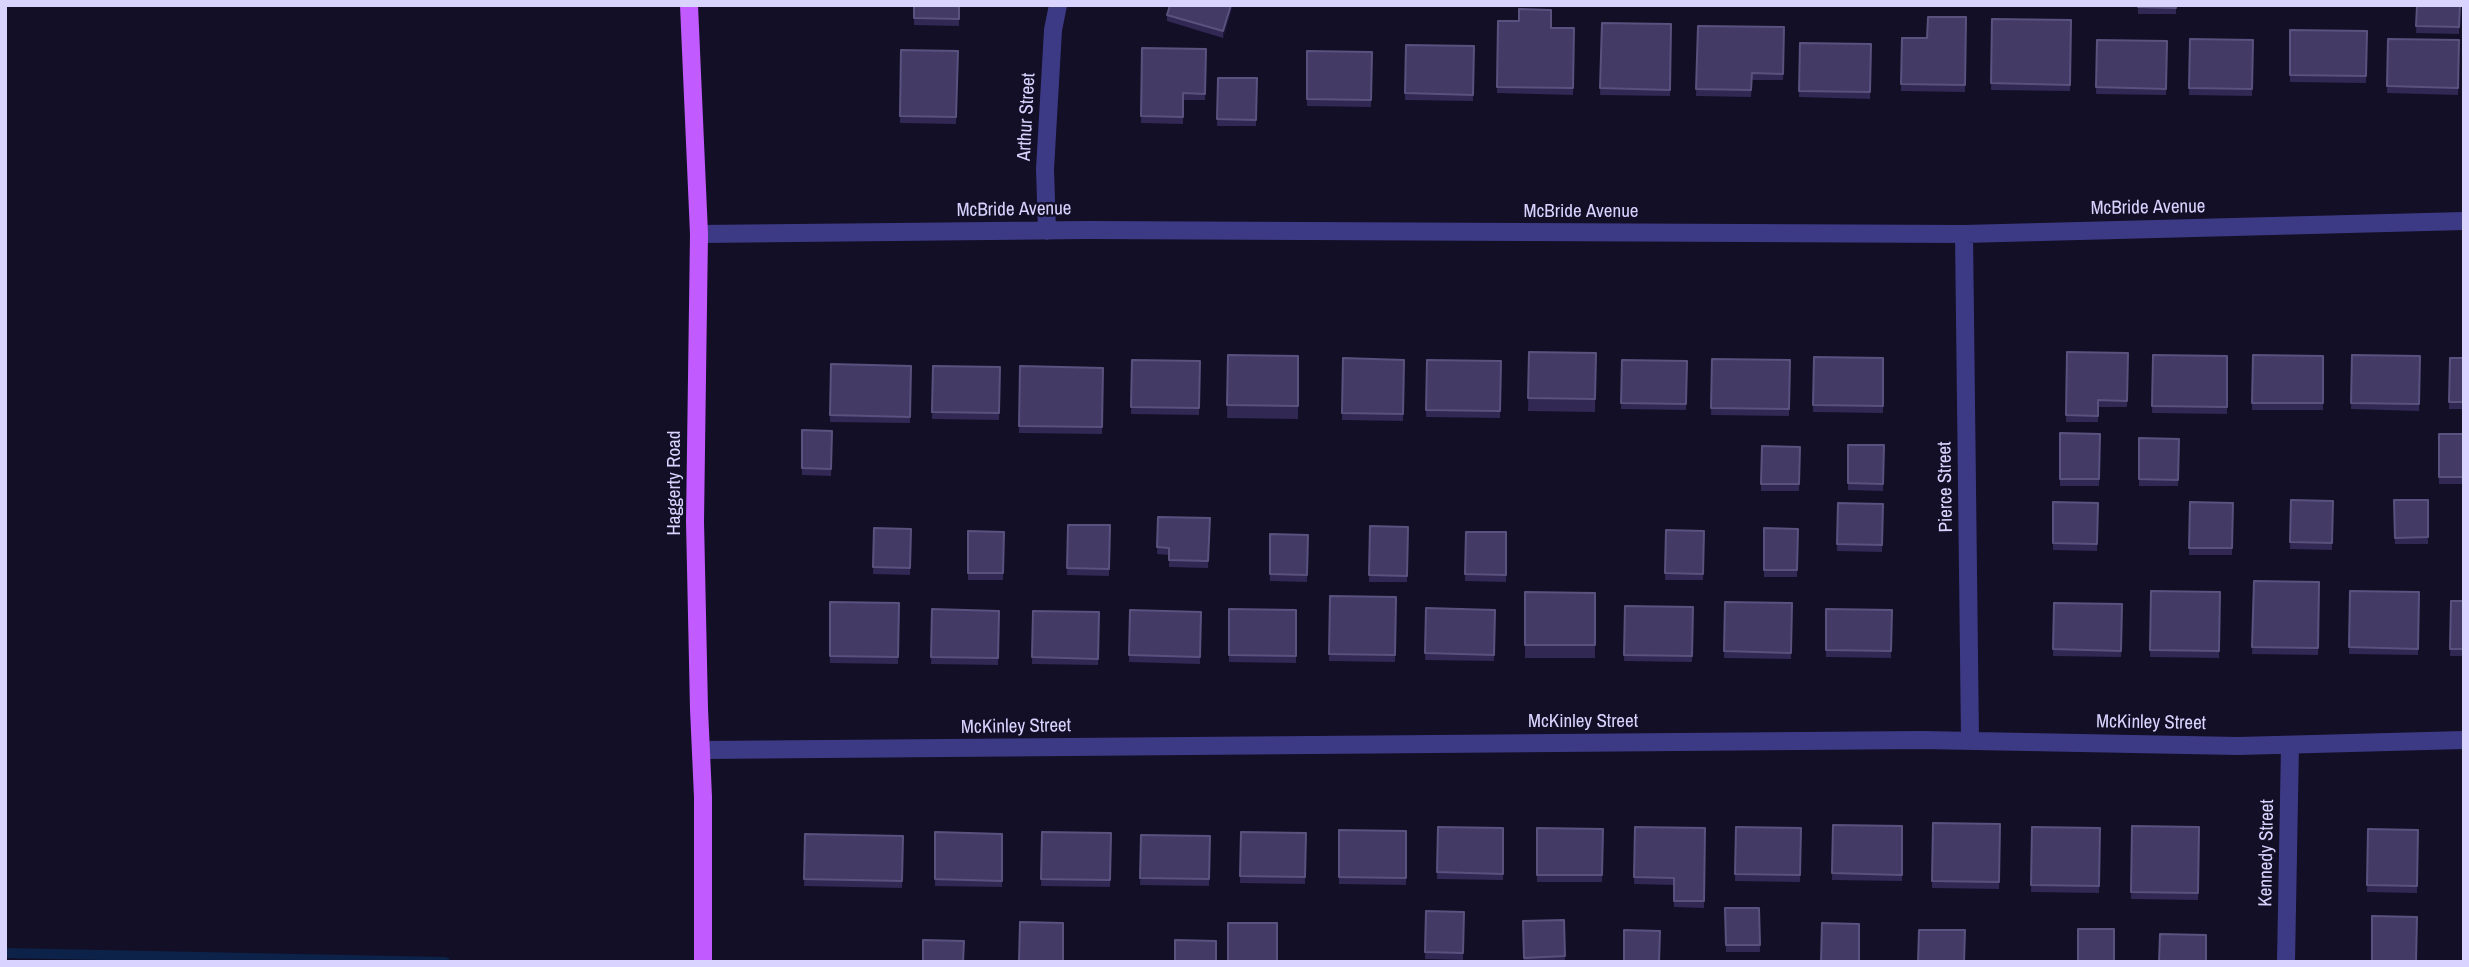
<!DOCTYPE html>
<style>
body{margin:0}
#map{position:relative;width:2469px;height:967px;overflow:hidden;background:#130f26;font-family:"Archivo Narrow",sans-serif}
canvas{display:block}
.frame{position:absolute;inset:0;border:7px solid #d9d4ff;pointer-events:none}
</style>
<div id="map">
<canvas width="2469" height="967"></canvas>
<div class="frame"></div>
</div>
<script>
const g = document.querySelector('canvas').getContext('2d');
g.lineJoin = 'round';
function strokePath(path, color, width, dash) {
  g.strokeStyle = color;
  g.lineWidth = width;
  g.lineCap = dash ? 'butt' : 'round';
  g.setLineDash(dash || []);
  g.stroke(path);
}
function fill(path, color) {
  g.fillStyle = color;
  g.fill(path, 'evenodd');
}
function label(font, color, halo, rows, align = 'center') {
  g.font = font + ' "Archivo Narrow",sans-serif';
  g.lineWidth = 5;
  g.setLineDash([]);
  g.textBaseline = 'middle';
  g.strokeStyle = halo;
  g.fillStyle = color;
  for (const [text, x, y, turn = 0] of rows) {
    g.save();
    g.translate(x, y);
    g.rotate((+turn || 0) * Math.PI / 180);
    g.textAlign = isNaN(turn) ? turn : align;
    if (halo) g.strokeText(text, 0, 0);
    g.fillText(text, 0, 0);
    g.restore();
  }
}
strokePath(new Path2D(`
 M5,953L445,962`), '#0c2248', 10);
strokePath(new Path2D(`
 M1047,231L1045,169L1053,30L1058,5
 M699,234L1087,230L1964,234L2464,221
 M1964,234L1970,740
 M702,750L1922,740L2238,746L2464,740
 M2286,962L2290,745`), '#3d3a85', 18);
strokePath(new Path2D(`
 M689,5L699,234L695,521L699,709L703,797V962`), '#c25bff', 18);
fill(new Path2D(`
 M914,5H959V26L914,25Z
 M1233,5L1223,38L1167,21V15Z
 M2138,5H2176V14H2138Z
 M2417,5H2460L2459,34L2416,33Z
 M1966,17L1965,92L1901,91L1902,38H1927Z
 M1992,19L2071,20L2070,91L1991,90Z
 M1498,21L1551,28H1574L1573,95L1497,93Z
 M1602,23L1671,24L1670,96L1600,95Z
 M1698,26L1784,27L1783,80H1752L1751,97L1696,96Z
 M2290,30L2367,31L2366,83L2290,82Z
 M2190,39L2253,40L2252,96L2189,95Z
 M2388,39L2459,40L2458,95L2387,93Z
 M2097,40L2167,41L2166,95L2096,94Z
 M1800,43L1871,44L1870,99L1799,97Z
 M1406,45L1474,46L1473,101L1405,100Z
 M1142,48L1206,49L1205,100H1183V124L1141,123Z
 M901,50L958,51L956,124L900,123Z
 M1307,51L1372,52L1371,107L1307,106Z
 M1218,78H1257L1256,126H1217Z
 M1529,352L1596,353L1595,412L1528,411Z
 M2067,352L2128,353L2127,407H2098V422H2066Z
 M1228,355L1298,356V419L1227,418Z
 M2153,355L2227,356V414L2152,413Z
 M2253,355L2323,356V410H2252Z
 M2352,355L2420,356L2419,411L2351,409Z
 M1814,357L1883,358V413L1813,412Z
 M1343,358L1404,360L1403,421L1342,420Z
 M2450,358H2464V409H2449Z
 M1712,359L1790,360L1789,416L1711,415Z
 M1132,360L1200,361L1199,415L1131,414Z
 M1427,360L1501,361L1500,418L1426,417Z
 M1622,360L1687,361L1686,410L1621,409Z
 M831,364L911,366L910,423L830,422Z
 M933,366L1000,367L999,420L932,419Z
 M1020,366L1103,368L1102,434L1019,433Z
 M802,430L832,431L831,476L802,475Z
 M2060,433L2100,434L2099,486H2060Z
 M2439,434H2464V484H2439Z
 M2139,438L2179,439L2178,486H2139Z
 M1848,445H1884L1883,491L1848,490Z
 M1762,446L1800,447L1799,491H1761Z
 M2291,500L2333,501L2332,550L2290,549Z
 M2394,500H2428V544H2395Z
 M2053,502L2098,503L2097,551L2053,550Z
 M2190,502L2233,503L2232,555H2189Z
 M1838,503L1883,504L1882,552L1837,551Z
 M1158,517L1210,518L1208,568L1169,567V555L1157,554Z
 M1068,525H1110L1109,576L1067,575Z
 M1370,526L1408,527L1407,582H1369Z
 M874,528L911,529L910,575L873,574Z
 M1764,528L1798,529L1797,577H1764Z
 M1666,530L1704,531L1703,580H1665Z
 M968,531L1004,532L1003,580H968Z
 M1466,532H1506V582L1465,581Z
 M1270,534L1308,535L1307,582L1270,581Z
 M2254,581L2319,582L2318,655L2252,654Z
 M2151,591L2220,592L2219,658L2150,657Z
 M2350,591L2419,592L2418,655L2349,654Z
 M1525,592L1595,593V658H1525Z
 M1330,596L1396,597L1395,662L1329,661Z
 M2451,601H2464V656H2450Z
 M830,602L899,603L898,664L830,663Z
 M1725,602L1792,603L1791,659L1724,658Z
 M2054,603L2122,604L2121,657L2053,656Z
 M1625,606L1693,607L1692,662L1624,661Z
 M1426,608L1495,610L1494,661L1425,660Z
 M932,609L999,611L998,665L931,664Z
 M1229,609L1296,610V663L1229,662Z
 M1826,609L1892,610L1891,658L1826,657Z
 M1130,610L1201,612L1200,664L1129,662Z
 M1033,611L1099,612L1098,665L1032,664Z
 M1933,823L2000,824L1999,889L1932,888Z
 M1833,825L1902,826V881L1832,880Z
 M2132,826L2199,827L2198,900L2131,899Z
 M1438,827L1503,828V880L1437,879Z
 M1635,827L1705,828L1704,908L1674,907V885L1634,884Z
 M1736,827L1801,828L1800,882L1735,881Z
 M2032,827L2100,828L2099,893L2031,892Z
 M1537,828L1603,829L1602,882H1537Z
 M2368,829L2418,830L2417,893L2367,892Z
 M1339,830L1406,831V885L1339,884Z
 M935,832L1002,834V887L935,886Z
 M1042,832L1111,833L1110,887L1041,886Z
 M1241,832L1306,833L1305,884L1240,883Z
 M805,834L903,836L902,888L804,886Z
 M1141,835L1210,836L1209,886L1140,885Z
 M1725,908H1759L1760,952H1726Z
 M1426,911L1464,912L1463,960L1425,959Z
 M1564,920L1565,962H1524L1523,921Z`), '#312854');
fill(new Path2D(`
 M1231,5H1233L1223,38V31Z`), '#1d163a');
const building = new Path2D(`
 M914,5H959V19L914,18Z
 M1170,5H1231L1223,31L1167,15Z
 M2138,5H2176V8L2138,7Z
 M2417,5H2460L2459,27L2416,26Z
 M1519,9L1551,10V28H1574L1573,88L1497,87L1498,21H1519Z
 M1928,17H1966L1965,85L1901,84L1902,38H1927Z
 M1992,19L2071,20L2070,85L1991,83Z
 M1602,23L1671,24L1670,90L1600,88Z
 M1698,26L1784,27L1783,74L1752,73L1751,90L1696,89Z
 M2290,30L2367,31L2366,76L2290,75Z
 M2190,39L2253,40L2252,89L2189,88Z
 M2388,39L2459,40L2458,88L2387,86Z
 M2097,40L2167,41L2166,89L2096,87Z
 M1800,43L1871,44L1870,92L1799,91Z
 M1406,45L1474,46L1473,95L1405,93Z
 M1142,48L1206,49L1205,94L1183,93V117L1141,116Z
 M901,50L958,51L956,117L900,116Z
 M1307,51L1372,52L1371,100L1307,99Z
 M1218,78H1257L1256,120L1217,119Z
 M1529,352L1596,353L1595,399L1528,398Z
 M2067,352L2128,353L2127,401L2098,400V416L2066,415Z
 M1228,355L1298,356V406L1227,405Z
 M2153,355L2227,356V407L2152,406Z
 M2253,355L2323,356V403H2252Z
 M2352,355L2420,356L2419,404L2351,403Z
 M1814,357L1883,358V406L1813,405Z
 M1343,358L1404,360L1403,414L1342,413Z
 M2450,358H2464V402H2449Z
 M1712,359L1790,360L1789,409L1711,408Z
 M1132,360L1200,361L1199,408L1131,407Z
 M1427,360L1501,361L1500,411L1426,410Z
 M1622,360L1687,361L1686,404L1621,403Z
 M831,364L911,366L910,417L830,415Z
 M933,366L1000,367L999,413L932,412Z
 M1020,366L1103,368L1102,427L1019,426Z
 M802,430L832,431L831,469L802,468Z
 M2060,433L2100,434L2099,479H2060Z
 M2439,434H2464V477H2439Z
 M2139,438L2179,439L2178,480L2139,479Z
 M1848,445H1884L1883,484L1848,483Z
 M1762,446L1800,447L1799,484H1761Z
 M2291,500L2333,501L2332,543L2290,542Z
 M2394,500H2428V537L2395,538Z
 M2053,502L2098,503L2097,544L2053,543Z
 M2190,502L2233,503L2232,548H2189Z
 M1838,503L1883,504L1882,545L1837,544Z
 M1158,517L1210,518L1208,561L1169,560V548L1157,547Z
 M1068,525H1110L1109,569L1067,568Z
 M1370,526L1408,527L1407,576L1369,575Z
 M874,528L911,529L910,568L873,567Z
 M1764,528L1798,529L1797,570H1764Z
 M1666,530L1704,531L1703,574L1665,573Z
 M968,531L1004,532L1003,573H968Z
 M1466,532H1506V575L1465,574Z
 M1270,534L1308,535L1307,575L1270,574Z
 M2254,581L2319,582L2318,648L2252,647Z
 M2151,591L2220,592L2219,651L2150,650Z
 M2350,591L2419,592L2418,649L2349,647Z
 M1525,592L1595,593V645H1525Z
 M1330,596L1396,597L1395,655L1329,654Z
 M2451,601H2464V649H2450Z
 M830,602L899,603L898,657L830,656Z
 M1725,602L1792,603L1791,653L1724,651Z
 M2054,603L2122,604L2121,651L2053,649Z
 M1625,606L1693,607L1692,656L1624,655Z
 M1426,608L1495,610L1494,655L1425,653Z
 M932,609L999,611L998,658L931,657Z
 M1229,609L1296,610V656L1229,655Z
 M1826,609L1892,610L1891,651L1826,650Z
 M1130,610L1201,612L1200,657L1129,655Z
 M1033,611L1099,612L1098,659L1032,657Z
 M1933,823L2000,824L1999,882L1932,881Z
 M1833,825L1902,826V875L1832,873Z
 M2132,826L2199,827L2198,893L2131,892Z
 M1438,827L1503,828V874L1437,872Z
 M1635,827L1705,828L1704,901H1674V878L1634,877Z
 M1736,827L1801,828L1800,875L1735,874Z
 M2032,827L2100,828L2099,886L2031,885Z
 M1537,828L1603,829L1602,875H1537Z
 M2368,829L2418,830L2417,886L2367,885Z
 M1339,830L1406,831V878L1339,877Z
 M935,832L1002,834V881L935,879Z
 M1042,832L1111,833L1110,880L1041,879Z
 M1241,832L1306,833L1305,877L1240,876Z
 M805,834L903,836L902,881L804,879Z
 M1141,835L1210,836L1209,879L1140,878Z
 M1725,908H1759L1760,945H1726Z
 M1426,911L1464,912L1463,953L1425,952Z
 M2372,916L2417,917L2416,962H2372Z
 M1564,920L1565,956L1524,958L1523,921Z
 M1020,922L1063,923V962H1019Z
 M1228,923H1277V962H1228Z
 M1822,923L1859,924V962H1821Z
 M2078,929H2114V962H2078Z
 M1624,930L1660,931L1659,962H1624Z
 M1919,930H1965L1964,962H1918Z
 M2160,934L2206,935V962H2159Z
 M923,940L964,941L963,962H923Z
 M1175,940L1216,941V962H1175Z`);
fill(building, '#433a66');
strokePath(building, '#5a527e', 2);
label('19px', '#d9d4ff', '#130f26', [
 ["Arthur Street",1027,117,-87],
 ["McBride Avenue",2148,208,-1],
 ["McBride Avenue",1014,210,-1],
 ["McBride Avenue",1581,212],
 ["Haggerty Road",675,483,-90],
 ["Pierce Street",1946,487,-91],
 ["McKinley Street",1583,722],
 ["McKinley Street",2151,723,1],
 ["McKinley Street",1016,727,-1],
 ["Kennedy Street",2267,853,-89]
]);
</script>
